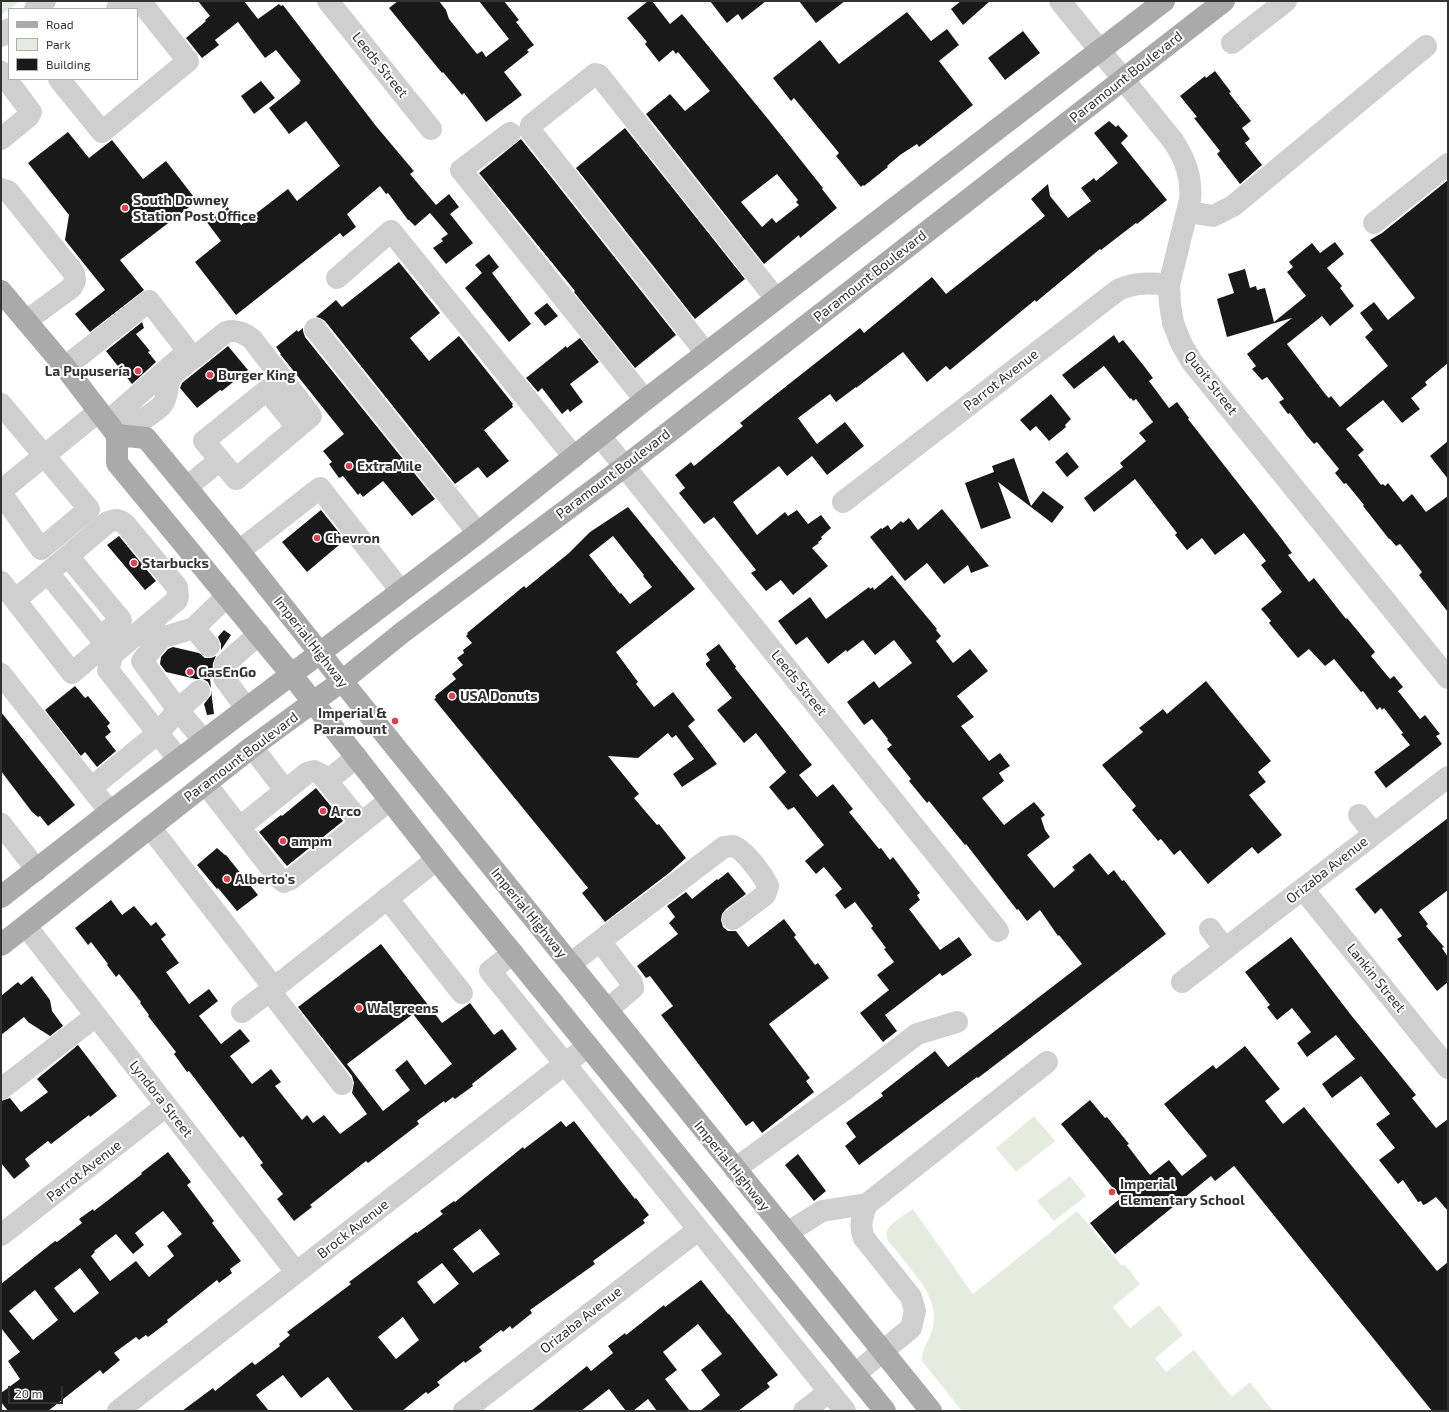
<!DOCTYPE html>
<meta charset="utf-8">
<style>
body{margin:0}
#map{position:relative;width:1449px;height:1412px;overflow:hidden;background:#fff;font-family:"Exo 2",sans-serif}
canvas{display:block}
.frame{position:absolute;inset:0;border:2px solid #323232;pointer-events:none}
.legend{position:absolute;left:8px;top:8px;width:130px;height:72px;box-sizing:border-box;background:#fff;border:1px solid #adadad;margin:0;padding:5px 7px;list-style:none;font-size:12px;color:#323232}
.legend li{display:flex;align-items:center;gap:8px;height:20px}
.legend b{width:20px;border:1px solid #adadad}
.scale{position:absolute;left:8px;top:1386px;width:55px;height:18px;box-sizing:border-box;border:2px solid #323232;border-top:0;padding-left:5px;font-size:12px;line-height:14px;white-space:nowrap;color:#323232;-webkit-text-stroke:3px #fff;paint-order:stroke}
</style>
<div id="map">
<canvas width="1449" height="1412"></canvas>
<div class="frame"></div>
<ul class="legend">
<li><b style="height:5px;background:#aaa"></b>Road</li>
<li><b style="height:11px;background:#e5ebdf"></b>Park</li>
<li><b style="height:11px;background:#191919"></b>Building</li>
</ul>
<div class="scale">20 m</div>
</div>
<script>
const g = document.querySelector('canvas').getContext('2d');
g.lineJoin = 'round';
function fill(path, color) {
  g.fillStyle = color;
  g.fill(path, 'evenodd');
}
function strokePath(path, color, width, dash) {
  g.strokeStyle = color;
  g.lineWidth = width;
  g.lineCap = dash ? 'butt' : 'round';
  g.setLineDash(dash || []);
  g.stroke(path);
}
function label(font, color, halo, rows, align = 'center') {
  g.font = font + ' "Exo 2",sans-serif';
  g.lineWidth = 4;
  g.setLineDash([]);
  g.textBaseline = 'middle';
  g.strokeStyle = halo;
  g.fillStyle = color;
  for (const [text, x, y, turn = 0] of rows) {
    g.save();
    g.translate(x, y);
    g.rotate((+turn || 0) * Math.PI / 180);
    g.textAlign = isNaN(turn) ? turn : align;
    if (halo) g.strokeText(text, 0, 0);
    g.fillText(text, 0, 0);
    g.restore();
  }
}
fill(new Path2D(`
 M1,1H20L1,15Z
 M1034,1116L1055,1141L1016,1172L996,1148Z
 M1070,1176L1086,1196L1054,1221L1037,1201Z
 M913,1209L973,1294L1077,1211L1122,1266L1124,1264L1140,1284L1113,1307L1130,1328L1159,1305L1183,1335L1155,1358L1166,1372L1194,1350L1232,1397L1250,1382L1273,1411H962L922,1361C921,1349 930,1340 933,1327C938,1302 923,1285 909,1267C902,1258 896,1249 888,1241C887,1238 886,1234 887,1231C889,1224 907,1213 913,1209Z`), '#e5ebdf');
fill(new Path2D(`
 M198,1H244L258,19L279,4L281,6L283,5L376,126L413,170L414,171L410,174L436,205L449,194L459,207L450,214L473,243L446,264L433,248L443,241L441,239L448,234L430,213L415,226L409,220H408L388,193L386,194L380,186L347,214L356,227L343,237L340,233L236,315L195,262L221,241L206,221L226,205L241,225L288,189L297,201L340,166L306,121L289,134L269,108L300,83L299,82L301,81L276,50L265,58L238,22L215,40L219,45L202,58L186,38L206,21L205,20L210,16Z
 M398,1H439L446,10L449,19L477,54L482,51L486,57L509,39L479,1H504L519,20L516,22L534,45L527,50L529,52L504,72L522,95L486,122L464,93L462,95L443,72L442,73L389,8Z
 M648,1H652L670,24L682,14L768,119L823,188L822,189L837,208L800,238L799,235L764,264L646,114L670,94L685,111L710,91L678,52L676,54L673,50L659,62L645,44L647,42L627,18ZM777,174L798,200L796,202L799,205L776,223L772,218L762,227L741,202Z
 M710,1H766L742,20L738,14L727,23Z
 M799,1H845L816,23Z
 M961,1H990L963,25L951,9Z
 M907,12L931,41L947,29L959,45L939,61L973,105L919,147L917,144L900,155L887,166L888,167L864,186L863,185L861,187L836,156L839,153L794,98L791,101L773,78L820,40L839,64Z
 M1023,31L1040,53L1005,80L988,58Z
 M1215,71L1231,92L1229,93L1251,121L1242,128L1250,139L1245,143L1262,165L1240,184L1217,154L1220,151L1194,118L1197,117L1180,96L1205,76L1206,78Z
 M261,81L275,98L254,114L241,96Z
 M1109,121L1116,127L1118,125L1128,136L1121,143L1167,200L1137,224L1136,223L1101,250L1100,249L1036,302L1035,300L950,370L946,366L927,382L903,352L856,388V387L836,402L830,394L798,418L817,444L845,422L864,446L827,475L812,456L787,476L779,466L733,502L757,535L785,512L788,516L797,510L808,524L821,515L831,528L821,537L822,539L818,542L819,543L812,548L828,566L793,595L781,580L766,591L751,573L756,570L714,517L704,524L679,493L685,488L675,475L691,462L694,466L743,426L740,423L770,399L860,328L864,333L932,277L946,294L1045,216L1031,199L1048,184L1050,196L1068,218L1091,201L1081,188L1094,178L1096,181L1118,163L1094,133Z
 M625,128L745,279L695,319L576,168Z
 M68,132L89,158L112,140L143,179L166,161L197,201L120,260L144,290L90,332L75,314L105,290L65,240L69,215L28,163Z
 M521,139L676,335L635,368L574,292L575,291L479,173Z
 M1448,180V363L1425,382L1427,385L1411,398L1420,409L1402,423L1383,400L1346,429L1364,450L1358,455L1381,485L1383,484L1385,486L1388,483L1403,502L1412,494L1426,512L1448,496V612L1419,575L1422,572L1400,544L1396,546L1390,539H1389L1363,506L1364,505L1346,483L1344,484L1335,473L1339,469L1317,442L1314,444L1307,436L1290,413L1288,414L1279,402L1284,399L1267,377L1262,380L1252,369L1256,366L1247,354L1292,318L1227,337L1217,299L1234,293L1228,274L1245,269L1250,288L1256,286L1257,290L1265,288L1274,322L1306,296L1287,272L1293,267L1289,262L1312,243L1320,253L1335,242L1344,254L1327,268L1342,286L1340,288L1354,306L1330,326L1322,316L1287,344L1326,395L1329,398L1331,396L1340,407L1388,366L1365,337L1373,330L1360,313L1374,302L1388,320L1415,298L1370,240L1382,233Z
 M489,254L499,267L492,273L531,324L509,342L465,288L482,273L475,265Z
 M399,262L440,313L410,338L429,361L459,336L513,404L512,405L513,407L484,430L509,461L487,478L478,467L455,484L325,321L320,318L316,317L336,300L342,307Z
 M547,303L558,316L545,326L534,313Z
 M142,322L144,328L136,334L150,351L148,352L156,362L132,384L106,351Z
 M303,328V331L305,337L435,499L412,516L383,481L363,497L360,493L358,495L343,476L339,478L329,464L332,462L323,451L344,434L280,354H281L276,347L297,330L298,332Z
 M1114,335L1119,343L1123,340L1144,366L1153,378L1149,381L1169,408L1177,402L1189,418L1188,419L1281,538L1292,553L1288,555L1309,582L1314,578L1346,619L1347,618L1375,652L1371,656L1390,679L1394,676L1403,687L1398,691L1420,719L1425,715L1440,734L1436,736L1442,744L1386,788L1374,772L1410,745L1401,734L1403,733L1384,708L1382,710L1380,707L1377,710L1363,691L1361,692L1334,659L1325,666L1309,649L1298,658L1269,623L1271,621L1261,609L1282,592L1261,565L1266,561L1244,533L1215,555L1202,538L1187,550L1175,535L1177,533L1135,479L1094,512L1084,498L1123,467L1120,463L1146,441L1139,433L1153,422L1136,399L1133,401L1131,398L1130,399L1104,366L1074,389L1062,375Z
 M580,338L599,362L570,384L583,402L570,412L568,409L562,414L542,388L538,392L526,378L566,346L567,348Z
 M228,346L248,370L222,391L220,390L197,408L180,388L182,383Z
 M1051,394L1071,419L1065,425L1066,427L1049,441L1036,426L1030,431L1020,420Z
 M1448,441V479L1430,456Z
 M1067,452L1079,467L1067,477L1055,462Z
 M1014,458L1031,506L1043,491L1064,507L1052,523L998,482L1011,518L981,529L965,483L994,472L992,466Z
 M628,507L695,589L616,652L638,682L636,684L654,707L673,692L695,720L688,726L717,764L682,787L673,774L694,759L676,735L672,738L668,733L638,758L608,756L639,794L634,798L657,825L659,824L686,858L669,873L605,922L582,893L588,888L434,699L436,698L435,696L456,679L452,674L463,665L457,658L464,653L463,650L472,643L466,636L468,634L467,633L524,586L526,588L569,553L590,532ZM613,536L644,575L643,576L652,587L630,604L621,593L620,594L589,555Z
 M942,509L989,566L971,573L968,565L944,584L927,563L905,581L870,537L881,528L882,529L888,525L891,530L901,521L903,523L909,518L918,530Z
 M321,510L345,540L307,572L282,542Z
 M119,536L156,581L145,590L107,545Z
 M892,575L937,629L936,630L941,636L936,641L953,663L970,649L988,671L957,696L974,717L961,726L989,761L1000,753L1010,766L999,773L1004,781L982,798L1004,825L1034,802L1045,815L1041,818L1045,830L1050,837L1027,855L1054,888L1075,870L1072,867L1090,853L1108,875L1114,870L1122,881L1124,880L1166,934L978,1078L977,1077L859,1165L845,1146L856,1137L846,1123L883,1096L881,1093L935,1051L948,1067L1082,964L1059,935L1058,936L1040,910L1027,921L1018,909L1017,910L966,844L965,845L929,801L927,803L909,781L911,779L887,749L892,745L887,740L888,739L872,719L864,725L847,702L874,681L879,688L912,663L894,640L875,655L863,640L847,652L846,650L828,664L807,637L796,645L778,621L810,597L826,619L869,587L870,589L873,587L874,590Z
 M224,630L231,635L221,650V644L218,637Z
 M719,644L736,667L735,668L812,765L799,775L817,797L833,784L853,809L849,812L879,849L881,848L890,860L893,857L920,893L917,895L920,900L909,909L940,950L959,937L972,955L947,973L942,976L940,973L885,1015L897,1031L883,1042L860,1013L889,990L877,975L894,962L884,949L886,948L871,928L873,926L855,902L845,909L835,895L842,889L824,867L816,874L805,861L824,845L794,807L788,810L769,787L786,772L756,733L744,743L717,710L732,698L706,665V663L710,660L706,654Z
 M173,647L199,653L205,658H211L216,656L213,663L212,677L210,679L211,688L208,682L203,679H196L166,672L160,664L161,657L168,649Z
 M1206,681L1271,761L1258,772L1266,782L1249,795L1282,835L1258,854L1252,847L1208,884L1180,850L1174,855L1161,839L1158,841L1132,810L1136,806L1102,765L1143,732L1139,728L1163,709L1167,714Z
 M75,686L85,698L88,696L110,723L107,726L111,732L105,737L116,751L97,767L85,752L81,756L45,710Z
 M211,690L214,714L207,715L204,704L211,695Z
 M1,712L75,805L48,826L40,816L38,817L32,812L1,771Z
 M316,788L343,821L287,866L259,832L281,815L282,816Z
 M1448,818V890L1419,912L1428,924L1426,926L1444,947L1442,948L1448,957V982L1437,991L1397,939L1402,936L1381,908L1375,914L1355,889Z
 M217,848L225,855H226L258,895L237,911L218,888L217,889L197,865Z
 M728,872L746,894L726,909L722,914L721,920L723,927L728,931H736L748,947L784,919L796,935L794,937L815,965L818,963L829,978L769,1024L810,1078L806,1081L814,1092L762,1133L753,1121L746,1126L661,1015L673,1006L650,976L646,978L637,966L678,934L669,923L675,917L667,906L686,892L692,899L717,879L718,880Z
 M111,900L122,915L134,906L151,926L156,922L166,935L161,939L179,963L166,972L189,1004L209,989L218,1001L199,1016L221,1044L240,1029L250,1041L230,1056L252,1084L271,1069L281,1082L275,1086L302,1120L307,1115L313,1123L324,1115L340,1134L367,1114L352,1093L354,1083L352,1076L298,1007L381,944L442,1023L470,1003L494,1035L502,1029L517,1049L472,1084L473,1086L455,1099L453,1097L445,1103L444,1101L417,1121L419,1124L368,1163L366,1161L310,1205L312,1207L294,1221L277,1199L283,1194L260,1165L263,1163L243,1136L240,1138L189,1071L187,1072L174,1054L176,1052L148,1016L149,1015L140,1003L141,1002L119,974L116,977L107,965L108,964L91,942L88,945L75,928ZM413,1014L452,1064L425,1085L407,1060L395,1070L410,1090L383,1111L347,1064Z
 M1291,937L1351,1015L1416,1095L1412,1098L1436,1128L1448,1119V1211L1436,1197L1426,1204L1423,1205L1421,1201L1418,1202L1403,1180L1398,1184L1379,1160L1395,1148L1376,1124L1390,1114L1361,1076L1332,1098L1322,1084L1355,1059L1336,1035L1307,1057L1297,1043L1311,1032L1292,1008L1277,1020L1267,1007L1270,1005L1245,972Z
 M32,976L50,1000L52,1011L63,1026L50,1036L28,1022L24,1017L1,1035V996L18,982L21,985Z
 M78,1045L117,1096L90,1117L89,1115L51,1144L48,1141L25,1159L30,1166L14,1179L1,1163V1101L10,1098L21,1112L48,1092L37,1079Z
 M1245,1046L1280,1089L1265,1101L1283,1124L1304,1107L1437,1271L1448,1262V1411H1432L1234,1166L1215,1181L1211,1176L1115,1254L1090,1223L1121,1198L1061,1124L1090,1100L1105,1118L1107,1117L1129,1144L1127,1145L1150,1175L1169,1160L1182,1176L1207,1156L1164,1104L1213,1065L1216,1069Z
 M561,1121L566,1127L574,1121L635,1199L636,1198L649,1215L643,1220L645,1223L593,1261L595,1264L530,1310L532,1313L512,1329L510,1326L503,1332L501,1330L479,1347L482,1351L465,1363L464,1361L437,1382L440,1385L428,1394L426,1392L402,1411H354L328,1377L301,1398L283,1375L256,1395L269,1411H182L213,1388L215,1391L252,1362L255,1365L280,1346L279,1344L290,1335L287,1332L351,1284L349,1282L416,1232L417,1233L443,1214L440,1211L454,1201L455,1202L523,1147L524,1149ZM480,1229L500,1254L473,1273L453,1249ZM442,1263L459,1284L434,1304L417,1282ZM403,1317L419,1340L396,1359L378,1337Z
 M168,1152L191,1182L187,1185L214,1221L212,1223L241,1261L230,1269L232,1273L219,1283L217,1280L167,1320L168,1322L148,1337L146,1335L139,1340L136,1337L114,1353L120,1360L103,1374L100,1370L48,1411H8L1,1402V1393L20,1379L8,1361L20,1352L1,1328V1284L41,1252L55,1241L57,1242L82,1223L79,1219L93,1209L94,1211L142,1174L141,1173ZM163,1211L182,1234L167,1246L174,1256L149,1277L136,1261L110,1281L91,1256L95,1252L94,1251L116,1234L133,1254L144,1245L135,1233ZM80,1268L99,1293L74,1313L54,1288ZM35,1290L58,1320L33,1340L9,1311Z
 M798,1154L826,1191L814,1201L785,1165Z
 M701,1280L722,1306L728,1314H729L778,1375L767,1383L770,1387L738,1411H700L720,1395L701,1370L722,1354L698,1324L663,1352L677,1370L665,1379L690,1411H657L648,1399L633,1411H626L609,1389L581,1411H531L587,1366L591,1371L613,1353L608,1346L625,1333L626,1335L664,1305L665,1307Z`), '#191919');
strokePath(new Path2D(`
 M328,1L431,129
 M1060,1L1174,142C1186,161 1192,178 1190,200L1169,285L1170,304L1173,323L1181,343L1192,362L1448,678
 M35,9L45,1
 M117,9L127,1
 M1,36L9,29
 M1232,43L1286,1
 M1,72L31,112L29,116L1,139
 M59,79L102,132L188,61L140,1
 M510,133L461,170L645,400
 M1,189L8,191L74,273L75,281L71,288L26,321
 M1188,212L1213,216L1233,206L1426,46
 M1374,223L1448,164
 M337,278L391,231L574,457
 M315,329L478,533
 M706,353L530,130L531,125L595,74L599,75L776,299
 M65,367L149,301L188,351L107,422
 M1,404L89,509L41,549L1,493
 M117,435C127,429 157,412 162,405C169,396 166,384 172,375L226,332C236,329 244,333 252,339L311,416L236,479L204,441L267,390L297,427
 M600,436L998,931
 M187,487L220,460
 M1,491L99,411
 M843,502L1118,290C1135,282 1151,283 1169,285
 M239,551L320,488L401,591
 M68,556L108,522C116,519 120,519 126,525L177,587L178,596L177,600L113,654
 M48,573L100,637
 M1,582L72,673L106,644L113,654L108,670L179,760
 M15,600L68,556L121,620L100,637L106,644
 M194,628L161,638L142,661L178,710L204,741
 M209,646L194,628L227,596
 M1,674L110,812
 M246,708L224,678L225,664L259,634
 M252,747L285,790
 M327,781L357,757
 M206,784L277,876L284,882L291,879L390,800
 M91,788L158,733L178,710L199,691
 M1359,815L1374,834
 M1,824L37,870
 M150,827L274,988L242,1012
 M240,827L307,773L314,771L322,775L361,823
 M1303,889L1448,1068
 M387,898L462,993
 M26,926L296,1272
 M1210,929L1225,949
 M600,941L724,847C726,847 730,846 733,846C744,849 763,875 768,886L765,895L733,919
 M513,953L490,971L845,1411
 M570,964L600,941L632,983L633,988L607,1010
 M1182,982L1448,777
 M274,988L436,860
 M270,991L342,1084
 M1,1089L96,1016
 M735,1169L848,1087L917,1034L957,1022
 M787,1233L822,1211L867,1204
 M1,1235L166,1106
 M855,1374L911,1328L915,1311L911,1297L864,1238C859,1226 862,1216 867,1204L1047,1062
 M118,1411L588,1046
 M464,1411L698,1230
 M804,1411L829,1392`), '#cfcfcf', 22);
strokePath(new Path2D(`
 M1,291L65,367L117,435V463L291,674L448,874L885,1411
 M117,435L146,438L239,551L342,681L931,1411
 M1,897L110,812L478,533L645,400L1164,1
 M1,945L252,747L342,681L403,632L624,467L1224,1`), '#aaa', 22);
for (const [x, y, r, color] of [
 [125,208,4,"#de404e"],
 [138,371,4,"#de404e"],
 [210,375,4,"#de404e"],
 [349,466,4,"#de404e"],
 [317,538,4,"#de404e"],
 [134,563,4,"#de404e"],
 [190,672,4,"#de404e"],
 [452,696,4,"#de404e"],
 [395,721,4,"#de404e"],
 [323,811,4,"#de404e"],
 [283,841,4,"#de404e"],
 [227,879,4,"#de404e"],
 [359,1008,4,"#de404e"],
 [1112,1192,4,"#de404e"]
]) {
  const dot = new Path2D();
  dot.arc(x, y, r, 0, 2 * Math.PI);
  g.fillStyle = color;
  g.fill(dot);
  strokePath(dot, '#fff', 1.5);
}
label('14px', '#323232', '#fff', [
 ["Leeds Street",380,65,51],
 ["Paramount Boulevard",1126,77,-38],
 ["Paramount Boulevard",870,276,-38],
 ["Parrot Avenue",1001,380,-38],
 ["Quoit Street",1211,383,52],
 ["Paramount Boulevard",613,474,-37],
 ["Imperial Highway",311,642,52],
 ["Leeds Street",799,683,51],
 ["Paramount Boulevard",241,757,-37],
 ["Orizaba Avenue",1327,870,-38],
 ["Imperial Highway",529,913,51],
 ["Lankin Street",1376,978,51],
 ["Lyndora Street",161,1099,52],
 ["Imperial Highway",732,1166,51],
 ["Parrot Avenue",84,1171,-38],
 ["Brock Avenue",353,1229,-38],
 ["Orizaba Avenue",581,1320,-38]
]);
label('bold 14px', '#323232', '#fff', [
 ["South Downey",133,200],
 ["Station Post Office",133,216],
 ["La Pupusería",130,371,"right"],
 ["Burger King",218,375],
 ["ExtraMile",357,466],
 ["Chevron",325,538],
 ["Starbucks",142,563],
 ["GasEnGo",198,672],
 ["USA Donuts",460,696],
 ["Imperial &",387,713,"right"],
 ["Paramount",387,729,"right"],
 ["Arco",331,811],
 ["ampm",291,841],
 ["Alberto's",235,879],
 ["Walgreens",367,1008],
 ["Imperial",1120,1184],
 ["Elementary School",1120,1200]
], 'left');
</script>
